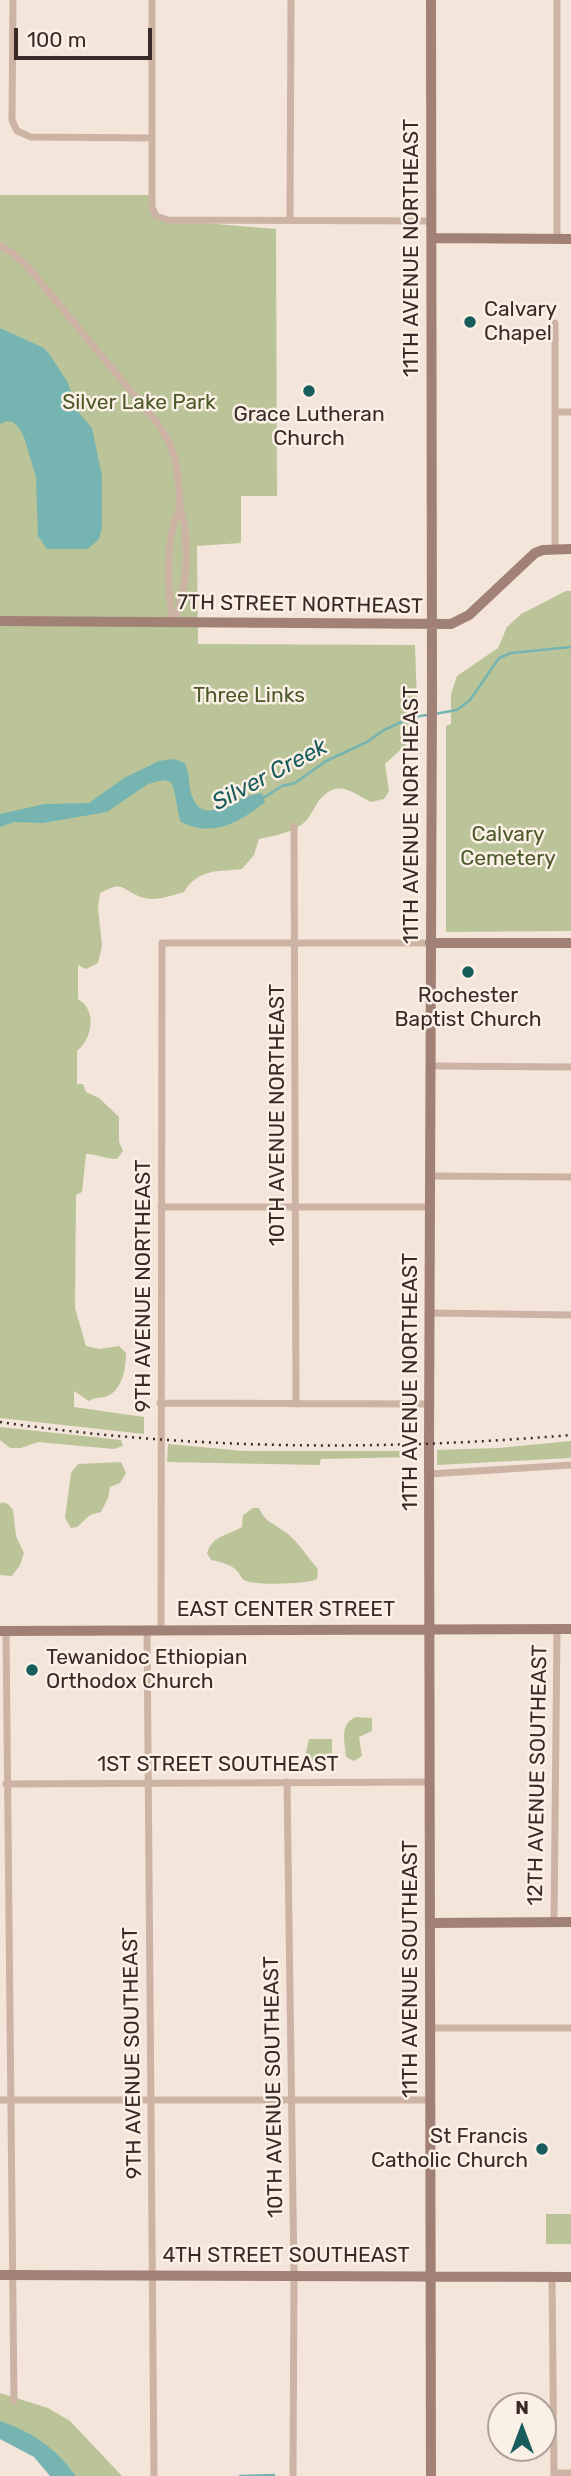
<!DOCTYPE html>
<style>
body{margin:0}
#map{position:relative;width:571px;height:2476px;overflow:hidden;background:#f4e5da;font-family:Rubik,sans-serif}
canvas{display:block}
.north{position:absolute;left:487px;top:2392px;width:70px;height:70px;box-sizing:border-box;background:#fbf0e6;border:2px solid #ada19a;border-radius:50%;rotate:0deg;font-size:19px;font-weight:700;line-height:28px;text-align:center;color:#382a27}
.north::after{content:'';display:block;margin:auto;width:24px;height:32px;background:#185d5c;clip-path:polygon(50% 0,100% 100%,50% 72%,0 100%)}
.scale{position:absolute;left:14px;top:28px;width:138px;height:32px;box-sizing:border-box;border:4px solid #382a27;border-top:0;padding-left:9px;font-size:21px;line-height:24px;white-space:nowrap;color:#382a27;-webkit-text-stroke:5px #fbf0e6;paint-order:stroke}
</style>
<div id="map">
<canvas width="571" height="2476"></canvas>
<div class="north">N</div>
<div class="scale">100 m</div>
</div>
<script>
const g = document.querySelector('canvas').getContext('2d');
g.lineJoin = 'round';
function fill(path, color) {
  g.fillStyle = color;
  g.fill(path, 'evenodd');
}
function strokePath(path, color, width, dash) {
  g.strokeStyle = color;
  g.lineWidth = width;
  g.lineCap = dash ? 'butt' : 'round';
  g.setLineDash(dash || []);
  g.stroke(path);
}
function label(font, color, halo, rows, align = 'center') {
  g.font = font + ' Rubik,sans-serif';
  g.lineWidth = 5;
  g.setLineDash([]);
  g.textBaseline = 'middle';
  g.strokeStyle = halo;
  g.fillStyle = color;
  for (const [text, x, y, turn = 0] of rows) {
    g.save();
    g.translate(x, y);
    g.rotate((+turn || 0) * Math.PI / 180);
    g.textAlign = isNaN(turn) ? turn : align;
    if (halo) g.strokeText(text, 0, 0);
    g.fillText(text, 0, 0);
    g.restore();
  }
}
fill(new Path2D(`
 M0,195H152L153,212L168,220L276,229L277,496H241V543L197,546L198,644L415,645L418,731L409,742L385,764L389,791L384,799L371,802C350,791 336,778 318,802C314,808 311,815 306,821C295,832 274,836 259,839L254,855L242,869C217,872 199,868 184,892C170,896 155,902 141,897C120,889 125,880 100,893L98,908L102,946L98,963L86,969L78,965V999C97,1010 93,1038 77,1051V1084H83L86,1092L99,1098L119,1117V1142L123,1151L117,1159C105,1159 97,1154 86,1154L82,1192L76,1195L75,1308L86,1346L99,1349L119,1346L126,1353C126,1369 122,1392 105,1397C99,1398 95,1397 89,1401L74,1391V1407L144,1417V1434L0,1418Z
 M566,591H571V931L446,932V726L451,724V694L457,676L498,648L507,627L521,614Z
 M0,1427L121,1440L123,1446L114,1449L38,1442L21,1448H10L0,1440Z
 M571,1441V1458L437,1465V1450L498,1448Z
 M168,1444L244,1451H415L414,1457L321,1459L319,1465L167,1462Z
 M121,1462L126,1473L120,1483L110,1487L108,1498L101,1512L90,1515L77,1527L71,1528L65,1518L71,1473L78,1464Z
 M2,1502L8,1504L13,1510L16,1536L24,1553L20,1565L12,1576L0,1575V1504Z
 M253,1508H259C265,1523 276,1524 288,1534C300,1544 308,1558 318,1569L317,1579C309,1584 253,1586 244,1580C242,1579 239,1573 237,1571C231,1564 220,1562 211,1560L207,1553C213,1535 227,1536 242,1527L243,1515Z
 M356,1717L372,1718V1731L359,1737L362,1756L354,1761L346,1757C345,1741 339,1724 356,1717Z
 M309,1739H332V1759H323L322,1766H310L305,1757Z
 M546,2214H571V2244H546Z
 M0,2393L48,2408L70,2421L122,2476H76C58,2451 29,2431 0,2421Z`), '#bac498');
fill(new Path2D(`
 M0,328L44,348L50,355L68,383L79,413L92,428L102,476V528L99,539L88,549H47L38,536L36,477L24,437L19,428L13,422L7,421L0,424Z
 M174,759L185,763C190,774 188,785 192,796C202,825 230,802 245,797C250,795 256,794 262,793L265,802C240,822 214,838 181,822C176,809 177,795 171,782L163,780L148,784L107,812L43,823L14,822L0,827V814L45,804L89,803L124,778L159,761Z
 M0,2421C32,2432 56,2448 76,2476H50L34,2457L0,2439Z`), '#76b4b1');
strokePath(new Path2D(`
 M434,714L457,710L470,700L499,658L511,653L571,647
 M263,798L282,786L295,783L326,761L367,742L384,730L412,717L427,715
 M240,2476L274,2475`), '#76b4b1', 2.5);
strokePath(new Path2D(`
 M13,0L12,120L17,131L31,137L152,138
 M152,0V207L156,216L168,220L432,221
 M557,0V239
 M290,220L291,0
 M0,246L10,251L28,267L158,424C180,457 177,468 180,506C180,513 184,520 185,527C188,560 187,592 173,623
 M555,323V549
 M555,412H571
 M173,621C167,587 165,541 179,509
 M294,826L296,1404
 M431,1066L571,1067
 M431,1176L571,1177
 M161,1207H431
 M431,1313L571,1315
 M160,1403L429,1404
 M429,1474L571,1465
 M147,1629L154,2476
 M161,1629L162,943H430
 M6,1631C8,1888 12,2145 14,2402
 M287,1782L294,2275L293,2476
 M6,1784L430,1782
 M554,1922L557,1629
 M430,2028H571
 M0,2100H431
 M552,2276L554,2476
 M554,2473H571`), '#cdb3a4', 7);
strokePath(new Path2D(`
 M431,0L432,696L429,1445L431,2476
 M432,238L571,239
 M0,621L451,624L469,615L535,553L543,550L571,549
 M430,943H571
 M0,1631L571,1629
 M430,1923L571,1922
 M0,2275L571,2277`), '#a18175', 10);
strokePath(new Path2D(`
 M0,1422C189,1450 381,1451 571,1435`), '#382a27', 2.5, [2, 5]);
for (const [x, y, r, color] of [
 [470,322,7,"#185d5c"],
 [309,391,7,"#185d5c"],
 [468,972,7,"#185d5c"],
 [32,1670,7,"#185d5c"],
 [542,2149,7,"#185d5c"]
]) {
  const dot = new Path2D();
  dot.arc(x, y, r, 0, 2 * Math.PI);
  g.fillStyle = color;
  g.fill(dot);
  strokePath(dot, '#fbf0e6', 2.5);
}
label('21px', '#382a27', '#fbf0e6', [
 ["11TH AVENUE NORTHEAST",412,248,-90],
 ["7TH STREET NORTHEAST",300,605,1],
 ["11TH AVENUE NORTHEAST",412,815,-90],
 ["10TH AVENUE NORTHEAST",278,1115,-90],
 ["9TH AVENUE NORTHEAST",144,1286,-90],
 ["11TH AVENUE NORTHEAST",411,1382,-90],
 ["EAST CENTER STREET",286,1610],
 ["1ST STREET SOUTHEAST",218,1765],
 ["12TH AVENUE SOUTHEAST",538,1775,-89],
 ["11TH AVENUE SOUTHEAST",411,1969,-90],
 ["9TH AVENUE SOUTHEAST",133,2053,-91],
 ["10TH AVENUE SOUTHEAST",274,2087,-91],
 ["4TH STREET SOUTHEAST",286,2256]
]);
label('21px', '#382a27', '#fbf0e6', [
 ["Calvary",484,310],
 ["Chapel",484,334],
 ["Grace Lutheran",309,415,"center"],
 ["Church",309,439,"center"],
 ["Rochester",468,996,"center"],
 ["Baptist Church",468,1020,"center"],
 ["Tewanidoc Ethiopian",46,1658],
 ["Orthodox Church",46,1682],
 ["St Francis",528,2137,"right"],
 ["Catholic Church",528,2161,"right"]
], 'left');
label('21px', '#4b5928', '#fbf0e6', [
 ["Silver Lake Park",139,403],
 ["Three Links",249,696],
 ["Calvary",508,835],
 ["Cemetery",508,859]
]);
label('italic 23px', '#185d5c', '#fbf0e6', [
 ["Silver Creek",270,775,-28]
]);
</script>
